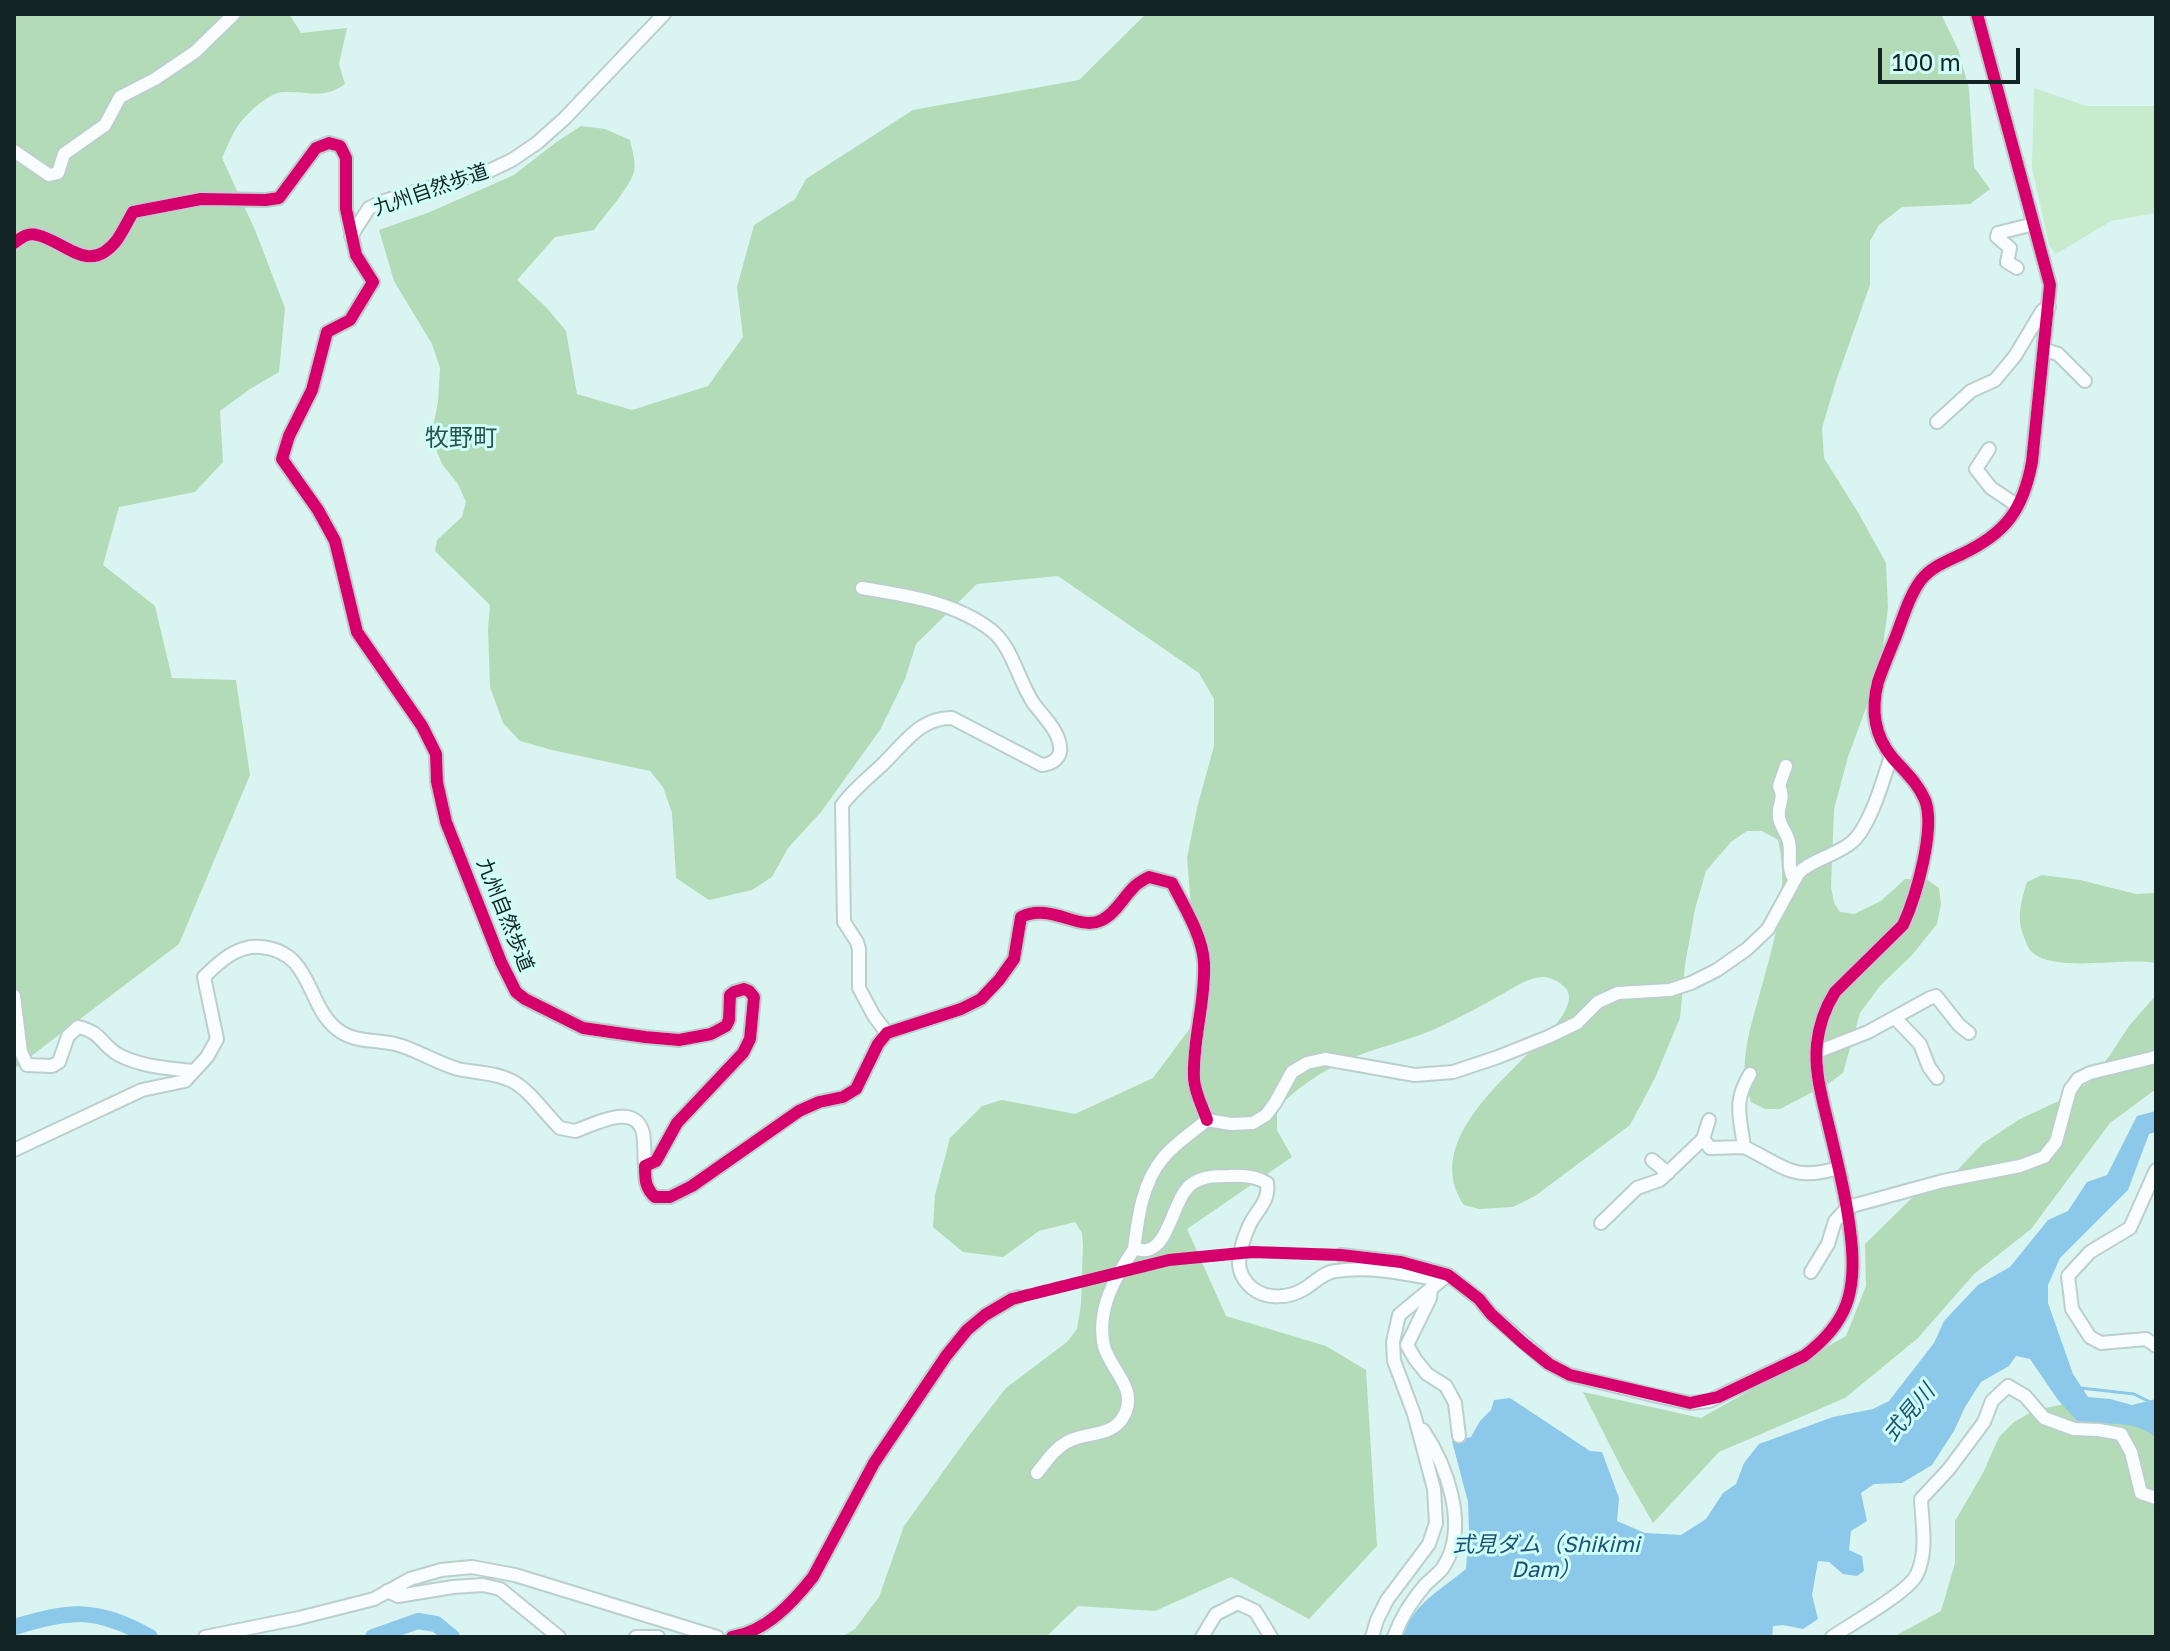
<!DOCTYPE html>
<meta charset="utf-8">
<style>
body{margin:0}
#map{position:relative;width:2170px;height:1651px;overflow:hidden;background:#daf4f1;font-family:"Golos Text",sans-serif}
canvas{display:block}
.frame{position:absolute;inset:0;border:16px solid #122423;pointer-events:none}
.scale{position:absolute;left:1878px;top:48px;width:142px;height:36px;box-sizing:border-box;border:4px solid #122423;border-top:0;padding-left:10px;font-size:24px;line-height:28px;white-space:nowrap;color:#122423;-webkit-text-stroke:6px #cffef9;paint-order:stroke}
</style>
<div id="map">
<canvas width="2170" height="1651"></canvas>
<div class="frame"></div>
<div class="scale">100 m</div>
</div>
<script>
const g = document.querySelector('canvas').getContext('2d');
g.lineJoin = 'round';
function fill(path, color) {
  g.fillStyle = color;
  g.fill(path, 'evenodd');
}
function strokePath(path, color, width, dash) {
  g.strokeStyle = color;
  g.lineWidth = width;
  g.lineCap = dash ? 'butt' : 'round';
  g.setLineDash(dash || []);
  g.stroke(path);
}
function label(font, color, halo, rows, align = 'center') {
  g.font = font + ' "Golos Text","Noto Sans JP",sans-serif';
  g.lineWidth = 6;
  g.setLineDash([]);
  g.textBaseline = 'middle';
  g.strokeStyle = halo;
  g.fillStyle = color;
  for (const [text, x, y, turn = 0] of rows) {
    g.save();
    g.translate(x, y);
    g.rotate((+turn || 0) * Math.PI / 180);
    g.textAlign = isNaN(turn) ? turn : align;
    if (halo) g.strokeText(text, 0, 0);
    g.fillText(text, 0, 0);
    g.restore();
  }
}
fill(new Path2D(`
 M2034,88L2086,106H2156V213L2111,221L2056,254L2049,245L2032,168Z`), '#c8ebcd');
fill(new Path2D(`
 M14,14H289L301,33L347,28L339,64L345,84C323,100 309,91 284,92C269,92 249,112 239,124C232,134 227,147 222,158L255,230L285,308L279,372L250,389L220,411L223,462L195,492L119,507L103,565L155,606L172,678L236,680L250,775L179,944L14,1069Z
 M1146,14H1941L1958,49L1969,89L1974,167L1990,189L1970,204L1902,207L1879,225L1870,241V285L1836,381L1822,428L1824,458L1859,514L1886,563L1888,608L1881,662L1866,708L1848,757L1834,809L1831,887L1834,903L1840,912L1854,914L1881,901L1905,879H1926L1939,888L1941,904L1937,924L1912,955L1880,986L1860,1013L1843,1073L1828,1084L1780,1109H1765L1751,1102C1749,1094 1745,1085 1745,1078C1743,1053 1750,1028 1757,1004C1771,951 1791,895 1778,840L1762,831H1747L1731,842L1706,871L1695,909L1685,965L1680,1018L1655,1078L1630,1125L1535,1196L1513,1207L1479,1209L1464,1205C1407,1118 1583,1035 1568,992C1565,984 1551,977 1543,977C1529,977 1515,987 1504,993C1483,1005 1461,1017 1439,1027C1409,1041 1377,1047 1347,1060C1322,1071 1295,1089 1277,1109V1130L1292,1157L1187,1229L1226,1316L1326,1346L1366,1370L1377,1546L1309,1619L1231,1577L1155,1611L1078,1606L1046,1637H841L855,1629L879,1597L904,1526L968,1437L1006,1388L1067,1342L1077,1329L1081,1304L1083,1245L1082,1233L1075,1222L1039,1231L1003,1257L963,1252L933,1227L935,1195L950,1138L982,1106L1002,1100L1075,1114L1153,1078L1193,1024L1208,947L1191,907L1187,858L1197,808L1214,746V699L1199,673L1058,576L977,584L916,644L905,679L880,730L821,812L788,848L772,877L752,890L709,900L676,878L672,813L663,787L650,771L552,750L520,741L503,723L490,687L488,629L490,605L435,551L437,540L462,517L466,502L458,484L442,464L431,437L438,402L440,368L432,344L394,281L379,230L430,212L514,175L555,143L581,126L605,129L630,140C632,150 636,161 634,172C630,187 604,216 594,230L555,237L517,280L546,307L566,331L577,394L632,410L708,386L743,337L737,287L754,225L795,199L806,179L913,110L1079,80Z
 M2042,875L2080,880L2136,894L2156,893V963C2125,957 2057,973 2033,953C2028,949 2026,942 2024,937C2016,918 2021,901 2027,882Z
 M2156,995V1089L2110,1123L2031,1229L1974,1274L1918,1338L1845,1398L1719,1452L1653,1523L1623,1471L1583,1392L1701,1418L1846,1336L1866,1286L1865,1244L1919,1191L1953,1175L1982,1144L2020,1119L2061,1100L2090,1082L2110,1055L2129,1026Z
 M2081,1401L2156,1426V1637H1893L1941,1611L1955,1563V1521L1983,1473L1999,1437L2014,1422L2035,1410Z`), '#b3dbb7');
fill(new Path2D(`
 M2156,1111V1132L2149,1134L2128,1190L2060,1258L2048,1285V1303L2073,1374L2088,1397L2110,1399L2132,1405L2156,1399V1438C2138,1420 2104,1423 2081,1425L2058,1400L2030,1359L2016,1356L2009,1366L1981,1382L1965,1407L1954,1431L1932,1465L1902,1483L1874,1484L1861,1493L1867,1521L1851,1531L1849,1550L1862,1556L1864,1571L1857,1576L1843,1574L1829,1562L1818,1561L1812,1595L1818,1619L1803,1629L1783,1625L1773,1626L1772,1637H1403C1412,1604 1441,1590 1466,1569L1469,1530L1468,1502L1452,1441L1471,1437L1480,1421L1491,1410L1494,1400L1510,1398L1590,1451L1602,1452L1619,1498L1617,1521L1645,1533L1681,1535L1706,1519L1723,1493L1736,1484L1744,1463L1759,1444L1833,1417L1873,1409L1889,1401L1934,1343L1944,1321L1978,1285L2010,1267L2048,1220L2068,1211L2087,1182L2107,1175L2137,1116Z`), '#8cc8e9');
strokePath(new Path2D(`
 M2081,1388L2134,1394L2150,1402`), '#8cc8e9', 3);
strokePath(new Path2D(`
 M14,1627C72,1610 95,1607 150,1637
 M373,1637L418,1621L436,1624L452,1637`), '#8cc8e9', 16);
strokePath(new Path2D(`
 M1018,1297L1169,1260L1252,1252L1341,1255`), '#b2cac8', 12, [12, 6]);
const minor = new Path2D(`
 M14,151L49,175L58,173L64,154L105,125L120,97L155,79L195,52L234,14
 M351,236L369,208L384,201L491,170L512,160L537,143L564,119L664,14
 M14,243C21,238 28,232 37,235C67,242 89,276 117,240C123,231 128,221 133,212L201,199L266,200L279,198L316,148L329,143L340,146L346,158V209L356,255L373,282L350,320L327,332L312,390L289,436L282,459L318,510L335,541L357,632L422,726L436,754L437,782L446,822L501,962L516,992L525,999L583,1028L645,1037L679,1040L711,1034L726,1026L729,1020L730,995L734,992L744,989L749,991L754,997L750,1039L743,1053L677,1123L656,1161L645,1166C645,1179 645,1188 655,1197H670L692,1186L799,1111L819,1102L843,1097L856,1089L878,1044L887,1033L961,1009L981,999L999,980L1014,959L1021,917C1051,902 1079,932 1102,920C1115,914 1123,898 1133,888C1137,883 1143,880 1149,877L1172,883C1184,906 1203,937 1204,963C1206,1002 1192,1040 1194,1079C1195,1093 1203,1108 1207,1120
 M2017,268L2007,262L2010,248L1997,237L1998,233L2034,224
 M2045,350L2058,354L2085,381
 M1937,422L1971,391L1995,380L2015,356L2042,311L2049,307
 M1989,449L1976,469L1991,488L2018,506
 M862,588C905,595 955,602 991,630C1013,647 1018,681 1034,704C1043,716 1058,730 1060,746C1062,758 1052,764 1042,765L952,718C920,717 903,745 882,765C868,778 853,790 842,805L844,922L857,942L859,949V988L874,1016L887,1033
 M1786,766L1779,786C1786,800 1777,804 1779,817C1780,826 1787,833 1789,842C1792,856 1786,868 1795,880
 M14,996L21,1052L27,1065L52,1066L59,1062L68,1036L78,1027C102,1032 101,1045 119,1055C142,1067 168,1068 193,1071
 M1895,1018L1920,1044L1929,1067L1937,1078
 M1817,1052L1868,1032L1930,998L1936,996L1959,1025L1969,1033
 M1750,1074C1733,1103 1740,1115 1744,1147C1785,1166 1790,1182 1839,1168
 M1207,1120L1231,1124L1253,1123L1266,1115L1275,1103L1292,1072L1307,1063L1325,1059L1415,1075L1453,1072L1498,1057L1548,1037L1577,1023L1598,1002L1618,993L1670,990L1691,983L1717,970L1747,949L1768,929L1798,874L1803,869C1818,858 1838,854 1852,842C1870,827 1884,778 1891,756
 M1207,1120C1193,1132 1175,1143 1163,1158C1142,1183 1138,1218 1134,1249C1138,1249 1143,1251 1147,1250C1170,1246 1173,1196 1193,1183C1204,1176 1217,1176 1230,1176C1243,1175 1256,1176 1267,1183C1270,1202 1256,1210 1249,1226C1244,1237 1240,1250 1239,1262C1239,1273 1244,1281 1252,1288C1267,1300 1289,1298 1304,1289C1314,1283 1324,1272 1336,1271C1368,1266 1402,1273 1434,1279
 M1709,1120L1703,1139L1710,1148L1744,1147
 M14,1150L142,1090L185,1081L207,1057L217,1039L204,977C219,962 238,944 261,947C315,952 305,1009 341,1032C356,1042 378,1040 395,1044C416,1049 436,1063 458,1069C475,1073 495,1072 512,1081C531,1091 544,1113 560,1128L575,1131C594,1125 635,1101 643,1133C645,1143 644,1156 645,1166
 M1652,1160L1668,1173
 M2156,1170L2130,1228L2090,1252L2068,1276L2072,1309L2090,1337L2101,1343L2146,1339L2156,1346
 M1601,1223L1637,1188L1660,1180L1703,1139
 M1341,1255L1401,1262L1448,1275L1479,1299L1491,1314L1549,1364L1570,1375L1657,1396L1690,1403L1709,1401L1804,1356C1848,1323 1857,1291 1851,1238C1847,1199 1837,1161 1828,1123C1822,1098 1814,1070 1817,1044C1819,1025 1825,1008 1835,992L1903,925C1916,897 1936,828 1925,800C1918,783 1904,771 1892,757C1874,735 1871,709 1878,682C1883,667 1890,651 1896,636C1903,618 1909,596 1921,580C1931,567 1947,561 1962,554C2006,533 2023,510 2032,462L2050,285L1977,14
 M1811,1272L1828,1244L1835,1221L1848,1207L1943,1181L2020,1166L2044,1157L2056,1142L2070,1090L2078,1079L2090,1073L2156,1057
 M1431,1288L1430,1298L1407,1345L1415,1359L1427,1374L1446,1386L1455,1403L1459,1436
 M1037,1473C1046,1462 1054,1449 1067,1442C1084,1432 1110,1437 1122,1419C1141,1390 1111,1372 1104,1346C1096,1310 1115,1277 1134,1249
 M387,1591L398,1596L453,1587L483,1585L500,1589L559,1637
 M205,1637L299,1618L374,1599L410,1579L441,1570L472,1567L515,1575L717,1637
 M636,1637H658
 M732,1637C767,1631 792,1603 813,1577L874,1463L946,1356L967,1330L985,1315L1012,1299L1018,1297
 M1202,1637L1216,1614L1238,1603L1255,1611L1271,1637
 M1372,1637L1377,1620L1387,1600L1429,1544L1436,1523L1434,1489L1414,1414L1394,1361L1393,1342L1399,1315L1445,1277
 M1394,1637C1401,1617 1412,1600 1426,1584C1432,1578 1440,1573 1444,1566C1469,1526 1447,1466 1423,1430
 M1832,1637C1851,1624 1909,1592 1917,1574C1928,1551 1922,1523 1921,1499L1949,1469L1984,1422L1992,1401L2008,1386L2025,1396L2044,1418L2074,1429L2099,1430L2121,1434L2131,1452L2141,1493L2156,1498`);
strokePath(minor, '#bbcfcd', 16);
strokePath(minor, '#f9fdfd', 12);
strokePath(new Path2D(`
 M14,243C21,238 28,232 37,235C67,242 89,276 117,240C123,231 128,221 133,212L201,199L266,200L279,198L316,148L329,143L340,146L346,158V209L356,255L373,282L350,320L327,332L312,390L289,436L282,459L318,510L335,541L357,632L422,726L436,754L437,782L446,822L501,962L516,992L525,999L583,1028L645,1037L679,1040L711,1034L726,1026L729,1020L730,995L734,992L744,989L749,991L754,997L750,1039L743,1053L677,1123L656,1161L645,1166C645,1179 645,1188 655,1197H670L692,1186L799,1111L819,1102L843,1097L856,1089L878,1044L887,1033L961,1009L981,999L999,980L1014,959L1021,917C1051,902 1079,932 1102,920C1115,914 1123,898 1133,888C1137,883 1143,880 1149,877L1172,883C1184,906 1203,937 1204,963C1206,1002 1192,1040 1194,1079C1195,1093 1203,1108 1207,1120
 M732,1637C767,1631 792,1603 813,1577L874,1463L946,1356L967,1330L985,1315L1012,1299L1169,1260L1252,1252L1341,1255L1401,1262L1448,1275L1479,1299L1491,1314L1523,1343L1549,1364L1570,1375L1690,1403L1718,1397L1804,1356C1848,1323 1857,1291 1851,1238C1847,1199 1837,1161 1828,1123C1822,1098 1814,1070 1817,1044C1819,1025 1825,1008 1835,992L1903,925C1916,897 1936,828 1925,800C1918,783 1904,771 1892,757C1874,735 1871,709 1878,682C1883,667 1890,651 1896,636C1903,618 1909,596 1921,580C1931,567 1947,561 1962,554C2006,533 2023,510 2032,462L2050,285L1977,14`), '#d6006c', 12);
label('20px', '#122423', '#cffef9', [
 ["九州自然歩道",431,190,-19],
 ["九州自然歩道",505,915,68]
]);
label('italic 22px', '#1b5374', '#cffef9', [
 ["式見川",1909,1413,-50],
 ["式見ダム（Shikimi",1546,1545],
 ["Dam）",1546,1570]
]);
label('24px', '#285350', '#cffef9', [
 ["牧野町",461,438]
]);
</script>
